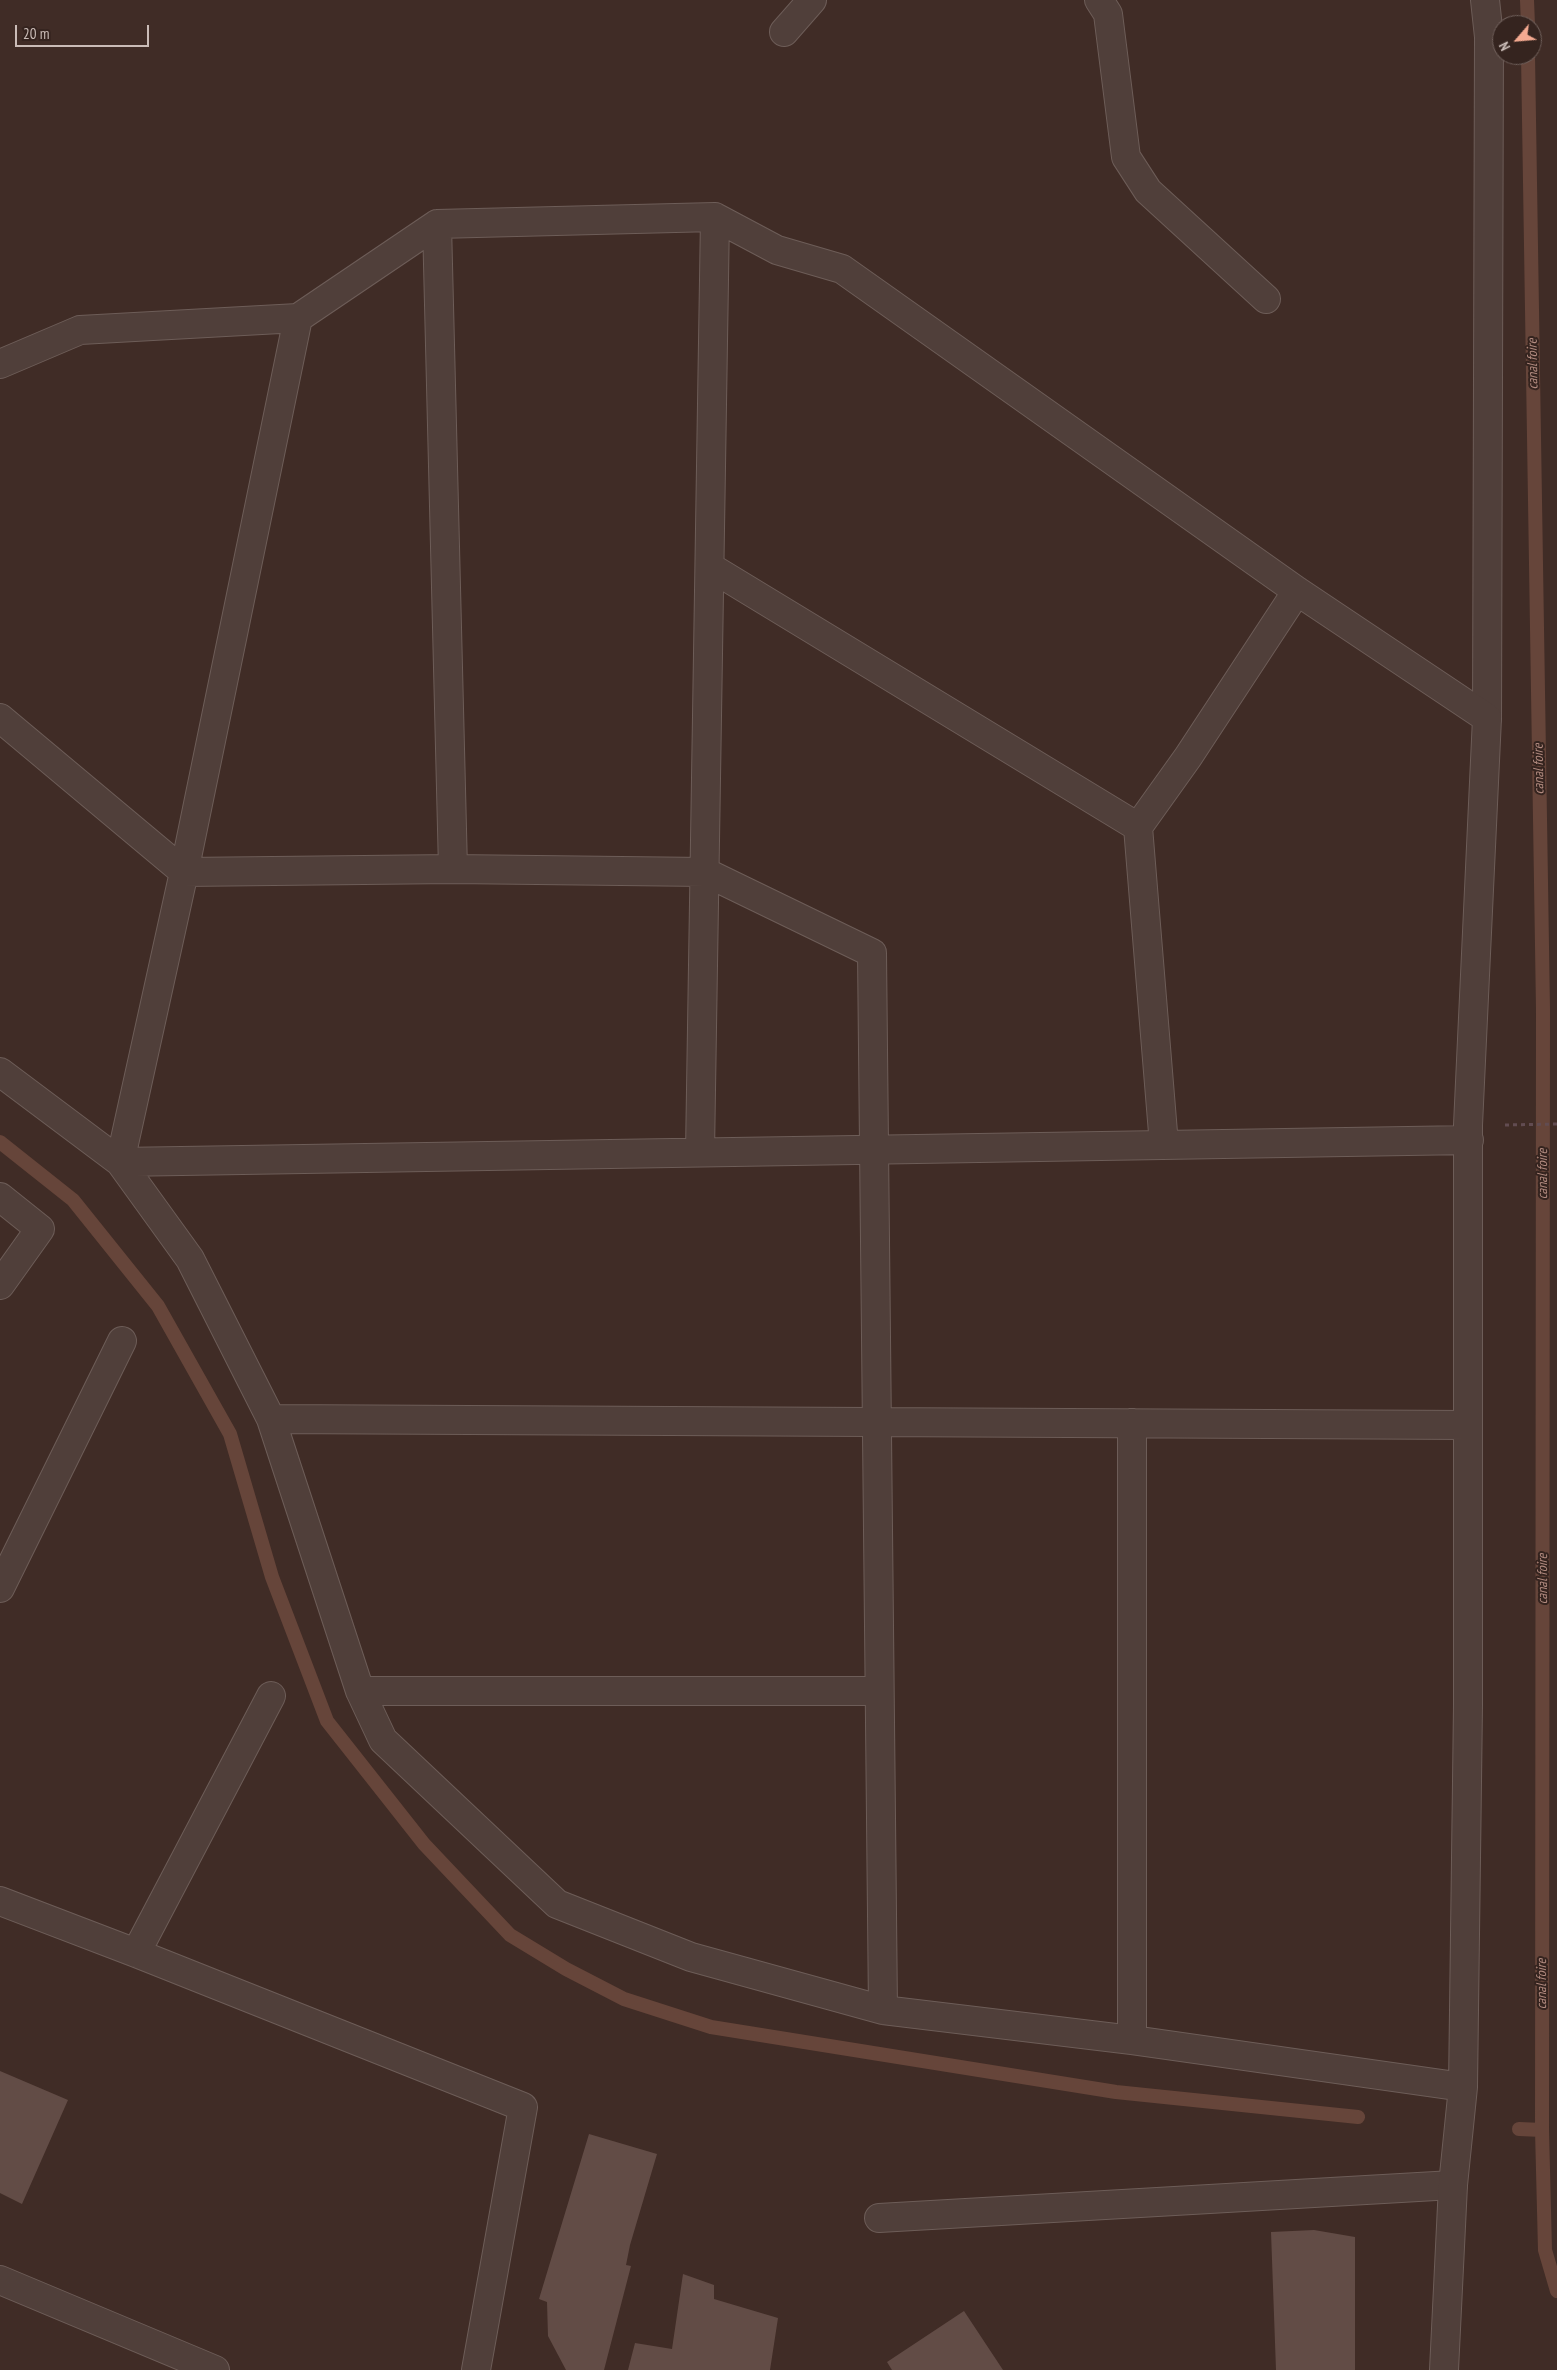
<!DOCTYPE html>
<style>
body{margin:0}
#map{position:relative;width:1557px;height:2370px;overflow:hidden;background:#402c26;font-family:"PT Sans Narrow",sans-serif}
canvas{display:block}
.north{position:absolute;left:1492px;top:15px;width:50px;height:50px;box-sizing:border-box;background:#35241f;border:1px solid #71615c;border-radius:50%;rotate:243deg;font-size:14px;font-weight:700;line-height:20px;text-align:center;color:#cabcb7}
.north::after{content:'';display:block;margin:auto;width:18px;height:22px;background:#f5aa91;clip-path:polygon(50% 0,100% 100%,50% 72%,0 100%)}
.scale{position:absolute;left:15px;top:25px;width:134px;height:22px;box-sizing:border-box;border:2px solid #cabcb7;border-top:0;padding-left:6px;font-size:15px;line-height:18px;white-space:nowrap;color:#cabcb7;-webkit-text-stroke:4px #35241f;paint-order:stroke}
</style>
<div id="map">
<canvas width="1557" height="2370"></canvas>
<div class="north">N</div>
<div class="scale">20 m</div>
</div>
<script>
const g = document.querySelector('canvas').getContext('2d');
g.lineJoin = 'round';
function strokePath(path, color, width, dash) {
  g.strokeStyle = color;
  g.lineWidth = width;
  g.lineCap = dash ? 'butt' : 'round';
  g.setLineDash(dash || []);
  g.stroke(path);
}
function fill(path, color) {
  g.fillStyle = color;
  g.fill(path, 'evenodd');
}
function label(font, color, halo, rows, align = 'center') {
  g.font = font + ' "PT Sans Narrow",sans-serif';
  g.lineWidth = 4;
  g.setLineDash([]);
  g.textBaseline = 'middle';
  g.strokeStyle = halo;
  g.fillStyle = color;
  for (const [text, x, y, turn = 0] of rows) {
    g.save();
    g.translate(x, y);
    g.rotate((+turn || 0) * Math.PI / 180);
    g.textAlign = isNaN(turn) ? turn : align;
    if (halo) g.strokeText(text, 0, 0);
    g.fillText(text, 0, 0);
    g.restore();
  }
}
strokePath(new Path2D(`
 M1527,0L1528,25
 M1528,55L1543,1009L1542,2130L1545,2250L1557,2291
 M0,1142L73,1200L158,1306L230,1434L272,1577L327,1721L424,1844L510,1935L566,1969L624,1999L711,2027L1116,2092L1358,2117
 M1519,2129L1542,2130`), '#66453a', 14);
fill(new Path2D(`
 M0,2071L68,2100L22,2204L0,2193Z
 M589,2134L657,2154L630,2245L626,2265L631,2266L604,2370H566L548,2336L547,2302L539,2299Z
 M1314,2230L1355,2237V2370H1276L1271,2232Z
 M683,2274L714,2285V2299L778,2318L770,2370H628L635,2343L672,2349Z
 M964,2311L1003,2370H892L887,2362Z`), '#624c46');
const service = new Path2D(`
 M1099,0L1108,14L1126,157L1148,191L1266,299
 M1485,0L1489,37L1487,718
 M784,32L812,0
 M879,2218L1453,2185`);
const minor = new Path2D(`
 M437,224L453,869
 M298,318L184,872L120,1162L1469,1140
 M0,364L80,330L298,318L437,224L715,217L777,250L842,269L1297,591L1487,718L1468,1125V1705L1463,2087L1453,2185L1444,2370
 M710,567L1138,827L1188,757L1297,591
 M0,718L184,872L453,869L705,872L872,953L883,2010
 M1138,827L1164,1145
 M0,1072L120,1162L190,1259L271,1419L360,1691L383,1740L557,1904L691,1957L883,2010L1132,2040L1463,2087
 M700,1152L715,217
 M0,1197L40,1229L0,1285
 M271,1419L1468,1425
 M0,1588L122,1341
 M360,1691H879
 M0,1901L136,1953L523,2107L476,2370
 M136,1953L271,1696
 M1132,2040V1423
 M0,2280L215,2370`);
strokePath(service, '#6d5d58', 30);
strokePath(minor, '#6d5d58', 30);
strokePath(new Path2D(`
 M1505,1125L1557,1124`), '#624c51', 3, [4, 4]);
strokePath(service, '#503f3a', 28);
strokePath(minor, '#503f3a', 28);
label('italic 14px', '#b18a7f', '#35241f', [
 ["canal foire",1533,364,-91],
 ["canal foire",1539,769,-91],
 ["canal foire",1543,1174,-90],
 ["canal foire",1543,1579,-90],
 ["canal foire",1542,1984,-90]
]);
</script>
